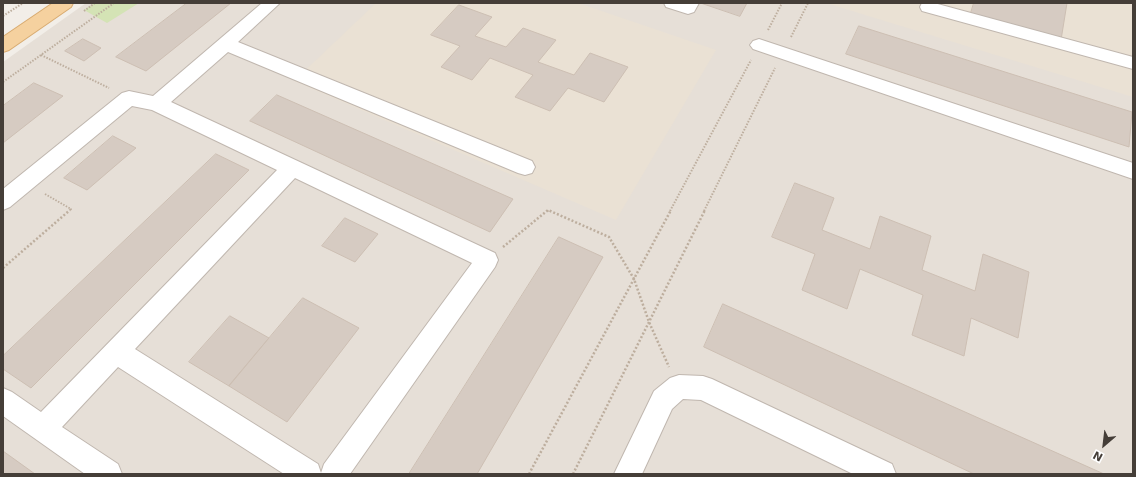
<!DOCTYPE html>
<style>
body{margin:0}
#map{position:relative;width:1136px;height:477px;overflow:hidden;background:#f2eee8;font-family:"DejaVu Sans",sans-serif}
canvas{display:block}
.frame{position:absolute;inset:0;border:4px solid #453e38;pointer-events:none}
.north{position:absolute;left:1084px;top:425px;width:40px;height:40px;-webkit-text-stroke:3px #fff;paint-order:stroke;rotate:208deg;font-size:11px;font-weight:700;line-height:16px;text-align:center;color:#453e38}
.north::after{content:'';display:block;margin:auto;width:14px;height:18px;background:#453e38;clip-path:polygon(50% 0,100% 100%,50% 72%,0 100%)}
</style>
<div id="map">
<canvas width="1136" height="477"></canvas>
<div class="frame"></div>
<div class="north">N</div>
</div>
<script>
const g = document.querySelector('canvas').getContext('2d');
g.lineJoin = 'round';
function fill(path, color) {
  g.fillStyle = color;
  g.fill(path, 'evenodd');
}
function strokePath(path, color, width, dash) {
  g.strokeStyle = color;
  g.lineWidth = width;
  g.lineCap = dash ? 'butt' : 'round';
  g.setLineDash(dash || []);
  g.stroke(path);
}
fill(new Path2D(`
 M86,3H1133V474H3V62Z`), '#e6dfd7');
fill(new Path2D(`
 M376,3H578L716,50L616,220L294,81Z
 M826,3H1133V97Z`), '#eae1d4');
fill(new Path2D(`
 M94,3H139L107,23L84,10Z`), '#d4e3b5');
const building = new Path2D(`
 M187,3H231L146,71L116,57Z
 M701,3H747L740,16Z
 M974,3H1067L1061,40L971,13Z
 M459,5L492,17L475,36L506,47L523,28L556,40L538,62L574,75L590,53L628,67L604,102L568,88L550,111L515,97L533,75L490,58L472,80L441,67L460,46L431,35Z
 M859,26L1132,112L1129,147L846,54Z
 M83,39L101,48L84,61L65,51Z
 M34,83L63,96L3,143V106Z
 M277,95L513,199L490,232L250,121Z
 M113,136L136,148L87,190L64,178Z
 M216,154L249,170L31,388L3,369V356Z
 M795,183L834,198L822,230L870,249L880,216L931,236L922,270L975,291L983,254L1029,272L1018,338L971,318L964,356L912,335L923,295L860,269L847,309L802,290L815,254L772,237Z
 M345,218L378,234L355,262L322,246Z
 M559,237L603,257L477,474H409Z
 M303,298L359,328L287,422L229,386Z
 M723,304L1104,474H974L704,347Z
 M230,316L269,338L229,386L189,362Z
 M3,451L35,474H3Z`);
fill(building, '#d6cbc2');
strokePath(building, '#cdbfb3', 1);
const minor = new Path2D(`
 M262,3H280L238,42L532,161L535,167L532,173L525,175L518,173L228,52L171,102L495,253L498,260L495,267L350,474H284L118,367L62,427L118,464L122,474H85L3,416V388L12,392L41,412L277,170L152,110L132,106L10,207L3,210V189L122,93L129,91L153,96ZM295,178L472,263L324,464L321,473L318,464L135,349Z
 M664,3H699L694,12L688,14L666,7Z
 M922,3H934L1133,57V69L922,11L920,7Z
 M759,39L1133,163V179L753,49L750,45L753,41Z
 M679,375L703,376L712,379L892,464L896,474H853L701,400L683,399L672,409L642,474H614L654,391L670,378Z`);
const major = new Path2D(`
 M53,3H73L71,7L9,50L3,52V37Z`);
strokePath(minor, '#c0b7af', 2);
strokePath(major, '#d8ab70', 2);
strokePath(new Path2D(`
 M84,11L95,3
 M3,16L23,3
 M768,30L782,3
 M791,37L808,3
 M41,55L109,88
 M3,82L114,3
 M45,194L71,209L69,211
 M547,211H549
 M670,211L751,60
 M704,211L775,68`), '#bdae9e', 2, [1.5, 1.5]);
strokePath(new Path2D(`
 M503,247L548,210L609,237L634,279L649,322L669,367
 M3,268L70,210
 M529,474L671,210
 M573,474L705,210`), '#bdae9e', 2.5, [2, 2]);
fill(minor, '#fff');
fill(major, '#f5d19f');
</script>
